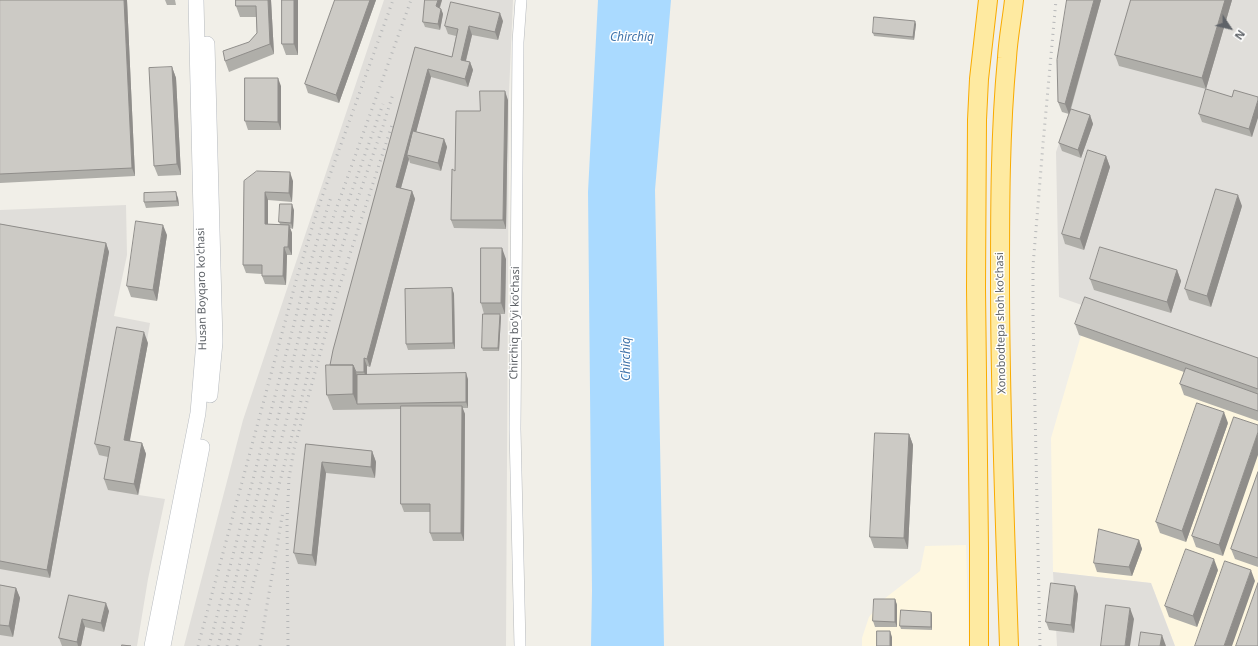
<!DOCTYPE html>
<style>
body{margin:0}
#map{position:relative;width:1258px;height:646px;overflow:hidden;background:#f1efe8;font-family:"Noto Sans",sans-serif}
canvas{display:block}
.north{position:absolute;left:1210px;top:8px;width:40px;height:40px;-webkit-text-stroke:3px #fff;paint-order:stroke;rotate:125deg;font-size:11px;font-weight:700;line-height:16px;text-align:center;color:#5f6368}
.north::after{content:'';display:block;margin:auto;width:14px;height:18px;background:#5f6368;clip-path:polygon(50% 0,100% 100%,50% 72%,0 100%)}
</style>
<div id="map">
<canvas width="1258" height="646"></canvas>
<div class="north">N</div>
</div>
<script>
const g = document.querySelector('canvas').getContext('2d');
g.lineJoin = 'round';
function fill(path, color) {
  g.fillStyle = color;
  g.fill(path, 'evenodd');
}
function strokePath(path, color, width, dash) {
  g.strokeStyle = color;
  g.lineWidth = width;
  g.lineCap = dash ? 'butt' : 'round';
  g.setLineDash(dash || []);
  g.stroke(path);
}
function label(font, color, halo, rows, align = 'center') {
  g.font = font + ' "Noto Sans",sans-serif';
  g.lineWidth = 3;
  g.setLineDash([]);
  g.textBaseline = 'middle';
  g.strokeStyle = halo;
  g.fillStyle = color;
  for (const [text, x, y, turn = 0] of rows) {
    g.save();
    g.translate(x, y);
    g.rotate((+turn || 0) * Math.PI / 180);
    g.textAlign = isNaN(turn) ? turn : align;
    if (halo) g.strokeText(text, 0, 0);
    g.fillText(text, 0, 0);
    g.restore();
  }
}
fill(new Path2D(`
 M1089,308L1258,367V646H1175L1151,583L1053,572L1051,438Z
 M966,545L969,646H862V638L869,617L884,599L920,571L925,546Z`), '#fef7e0');
fill(new Path2D(`
 M384,0H513L509,93L506,646H184L243,420Z
 M1101,0H1258V367L1059,297L1056,152L1069,114Z
 M126,205L127,255L114,316L150,323L128,450L146,454L139,495L165,499L148,579L137,646H0V210Z
 M1053,572L1151,583L1175,646H1057Z`), '#e0deda');
fill(new Path2D(`
 M598,0H671L655,190L664,646H591L592,591L588,192Z`), '#aadaff');
const minor = new Path2D(`
 M520,646L515,429L518,42L521,0`);
const secondary = new Path2D(`
 M207,44L215,342L210,395
 M152,646L198,413L204,341L196,0
 M163,646L202,447`);
const trunk = new Path2D(`
 M979,646V548L976,288L977,120L979,79L988,0
 M1009,646C1005,525 1000,403 1000,282C1000,207 1000,132 1007,58C1008,39 1012,19 1014,0`);
strokePath(minor, '#b5b8bc', 12);
strokePath(secondary, '#b6babf', 16);
strokePath(trunk, '#f9ab00', 20);
strokePath(minor, '#fff', 11);
strokePath(secondary, '#fff', 15);
strokePath(trunk, '#feeaa1', 18);
strokePath(new Path2D(`
 M198,646L296,281L318,208L393,0
 M209,646L309,267L331,197
 M218,646L318,265L334,215L411,0
 M227,646L328,263L343,216L383,104
 M237,646L336,267L351,218L383,126L393,94
 M260,646L283,511
 M288,646L287,521L289,478L294,449L334,303L392,125
 M1040,646L1033,314V266L1043,144L1056,0`), '#b6b7b8', 3, [1, 5]);
fill(new Path2D(`
 M0,0H127L135,176L0,183Z
 M165,0H175L176,5H167Z
 M271,0L274,54L229,72L225,61L249,42L257,33L256,17H240L236,6Z
 M282,0H298V55H286L282,44Z
 M335,0H376L339,103L308,93L305,84Z
 M425,0H442L440,8L441,9L443,14L440,30L425,27L423,22Z
 M1067,0H1101L1071,109L1090,115L1093,124L1081,158L1062,151L1059,143L1069,114L1062,112L1058,102Z
 M1131,0H1232L1206,89L1119,66L1115,55Z
 M503,21L498,40L472,35L466,61L470,62L473,70L468,87L431,77L416,132L444,139L447,147L441,171L410,163L409,159L401,188L412,191L415,199L370,367L367,366V375L468,379V408H462L465,414L464,541H433L430,533V512H404L401,504V409L333,410L327,395L330,365L415,47L452,57L456,36L448,34L445,26Z
 M916,24L914,40L874,36L873,33Z
 M172,67L176,78L181,175L158,176L154,166Z
 M281,86V130H248L245,121Z
 M1232,97H1258L1252,137L1202,122L1199,114Z
 M508,100L506,229L454,228L451,220L455,171L480,111Z
 M1106,156L1110,167L1084,250L1065,244L1062,234Z
 M244,181H293L292,202L268,200V224H280L279,222L294,210L293,229L290,228L292,233V255H287L286,285L265,284L262,276V274L246,273L243,265Z
 M178,198L179,206L146,208L144,202Z
 M1242,206L1211,307L1189,300L1185,289Z
 M0,224L106,243L109,252L50,578L0,569Z
 M167,235L157,301L131,297L127,286Z
 M506,259L505,314H497H500L501,317L499,351H483L482,348L484,314L481,303Z
 M1177,270L1181,281L1171,313L1094,290L1090,279Z
 M452,288L454,294L455,349L408,350L406,344Z
 M1075,324L1258,358V421L1184,395L1180,384L1184,372L1079,335Z
 M148,343L129,441L142,443L146,454L138,495L108,490L104,479L108,457L99,455L95,444Z
 M1234,417L1223,556L1196,547L1192,536Z
 M1228,423L1186,542L1160,533L1156,522Z
 M909,434L913,445L908,549L874,548L870,537Z
 M306,444L372,451L376,462L375,478L326,473L316,566L298,564L294,553Z
 M1258,472V567L1235,559L1231,549Z
 M1139,540L1142,549L1132,576L1097,572L1094,563Z
 M1218,570L1197,627L1169,617L1165,606Z
 M0,585L16,588L20,598L13,637L0,635Z
 M1078,594L1074,633L1049,630L1046,622Z
 M69,595L109,611L104,632L85,627L81,646H62L59,638Z
 M895,599L897,605V627H875L873,621Z
 M931,612L932,615V630L901,629L900,626Z`), '#afaea9');
fill(new Path2D(`
 M124,0H127L135,176L132,168Z
 M268,0H271L274,54L270,44Z
 M294,0H298V55L294,44Z
 M370,0H376L339,103L336,95Z
 M438,0H442L438,12L436,6Z
 M1094,0H1101L1069,114L1065,104Z
 M1225,0H1232L1206,89L1202,78Z
 M441,9L443,14L440,30L438,24Z
 M500,13L503,21L498,40L495,32Z
 M915,21L916,24L914,40L913,37Z
 M469,26L472,35L464,68L461,60Z
 M470,62L473,70L468,87L465,79Z
 M172,67L176,78L181,175L177,164Z
 M428,69L431,77L410,155H407L409,159L399,195L396,187Z
 M278,78L281,86V130L278,122Z
 M505,91L508,100L506,229L503,220Z
 M1258,100V118L1252,137L1249,129Z
 M1090,115L1093,124L1081,158L1078,150Z
 M444,139L447,147L441,171L438,163Z
 M1106,156L1110,167L1084,250L1080,239Z
 M290,172L293,181L292,202L289,193Z
 M412,191L415,199L370,367L367,359Z
 M176,192L178,198L179,206L177,201Z
 M265,192L268,200V232L265,224Z
 M1238,195L1242,206L1211,307L1207,296Z
 M292,204L294,210L293,229L291,223Z
 M163,225L167,235L157,301L153,290Z
 M289,225L292,233V255L288,247Z
 M106,243L109,252L50,578L47,570Z
 M284,247L287,255L286,285L283,276Z
 M502,248L506,259L505,314L501,303Z
 M1177,270L1181,281L1171,313L1167,302Z
 M452,288L454,294L455,349L453,343Z
 M500,314L501,317L499,351L498,348Z
 M144,332L148,343L128,451L124,440Z
 M364,358L367,366V380L364,372Z
 M353,365L359,380L357,404L353,394Z
 M466,373L468,379V408L466,402Z
 M462,406L465,414L464,541L461,533Z
 M1224,412L1228,423L1186,542L1182,531Z
 M1258,432V455L1223,556L1219,545Z
 M909,434L913,445L908,549L904,538Z
 M142,443L146,454L138,495L134,484Z
 M372,451L376,462L375,478L371,467Z
 M322,462L326,473L316,566L312,555Z
 M1139,540L1142,549L1132,576L1129,567Z
 M1214,559L1218,570L1197,627L1193,616Z
 M1251,570L1255,581L1232,646H1224Z
 M1075,586L1078,594L1074,633L1071,625Z
 M16,588L20,598L13,637L9,626Z
 M895,599L897,605V627L895,622Z
 M106,603L109,611L104,632L101,623Z
 M1130,608L1134,619L1130,646H1125Z
 M931,612L932,615V630L931,627Z
 M82,619L85,627L81,646H78L77,642Z
 M890,631L892,637V646H890Z
 M1162,635L1166,646H1160Z`), '#8f8d8a');
const building = new Path2D(`
 M0,0H124L132,168L0,174Z
 M236,0H268L270,44L225,61L223,51L249,42L257,33L256,6H236Z
 M282,0H294V44H282Z
 M335,0H370L336,95L305,84Z
 M425,0H438L436,6L441,9L438,24L423,22Z
 M1067,0H1094L1065,104L1058,102L1057,60Z
 M1131,0H1225L1202,78L1115,55Z
 M451,2L500,13L495,32L469,26L461,60L470,62L465,79L428,69L396,187L412,191L367,359L364,358V372H356L353,365H330L333,350L415,47L452,57L458,29L445,26Z
 M874,17L915,21L913,37L873,33Z
 M172,67L177,164L154,166L149,68Z
 M245,78H278V122L245,121Z
 M1206,89L1232,97L1234,90L1258,97V100L1249,129L1199,114Z
 M480,91H505L503,220H451L452,169L455,171L456,111H480Z
 M1071,109L1090,115L1078,150L1059,143Z
 M413,131L444,139L438,163L407,155Z
 M1088,150L1106,156L1080,239L1062,234Z
 M257,171L290,172L289,193L265,192V224L289,225L288,247H284L283,276H262V265H243L244,181Z
 M1216,189L1238,195L1207,296L1185,289Z
 M176,192L177,201L144,202V193Z
 M280,204H292L291,223L279,222Z
 M136,221L163,225L153,290L127,286Z
 M0,224L106,243L47,570L0,561Z
 M1100,247L1177,270L1167,302L1090,279Z
 M481,248H502L501,303H481Z
 M452,288L453,343L406,344L405,289Z
 M1085,297L1258,358V389L1075,324Z
 M483,314H500L498,348H482Z
 M117,327L144,332L124,440L142,443L134,484L104,479L110,447L95,444Z
 M326,365H353V394L327,395Z
 M1186,368L1258,394V411L1180,384Z
 M466,373V402L357,404V375Z
 M1197,403L1224,412L1182,531L1156,522Z
 M401,406H462L461,533H430V504H401Z
 M1234,417L1258,425V432L1219,545L1192,536Z
 M875,433L909,434L904,538L870,537Z
 M306,444L372,451L371,467L322,462L312,555L294,553Z
 M1258,472V558L1231,549Z
 M1099,529L1139,540L1129,567L1094,563Z
 M1186,549L1214,559L1193,616L1165,606Z
 M1225,561L1251,570L1224,646H1195Z
 M1051,583L1075,586L1071,625L1046,622Z
 M1258,583V646H1236Z
 M0,585L16,588L9,626L0,625Z
 M69,595L106,603L101,623L82,619L77,642L59,638Z
 M874,599H895V622L873,621Z
 M1106,605L1130,608L1125,646H1101Z
 M901,610L931,612V627L900,626Z
 M877,631H890V646H877Z
 M1141,632L1162,635L1160,646H1139Z
 M122,645L131,646H122Z`);
fill(building, '#cccac5');
strokePath(building, '#8f8d8a', 1);
label('11px', '#5f6368', '#fff', [
 ["Husan Boyqaro ko'chasi",202,289,-91],
 ["Chirchiq bo'yi ko'chasi",515,323,-89],
 ["Xonobodtepa shoh ko'chasi",1001,323,-91]
]);
label('italic 12px', '#4174aa', '#fff', [
 ["Chirchiq",632,38],
 ["Chirchiq",627,359,-90]
]);
</script>
